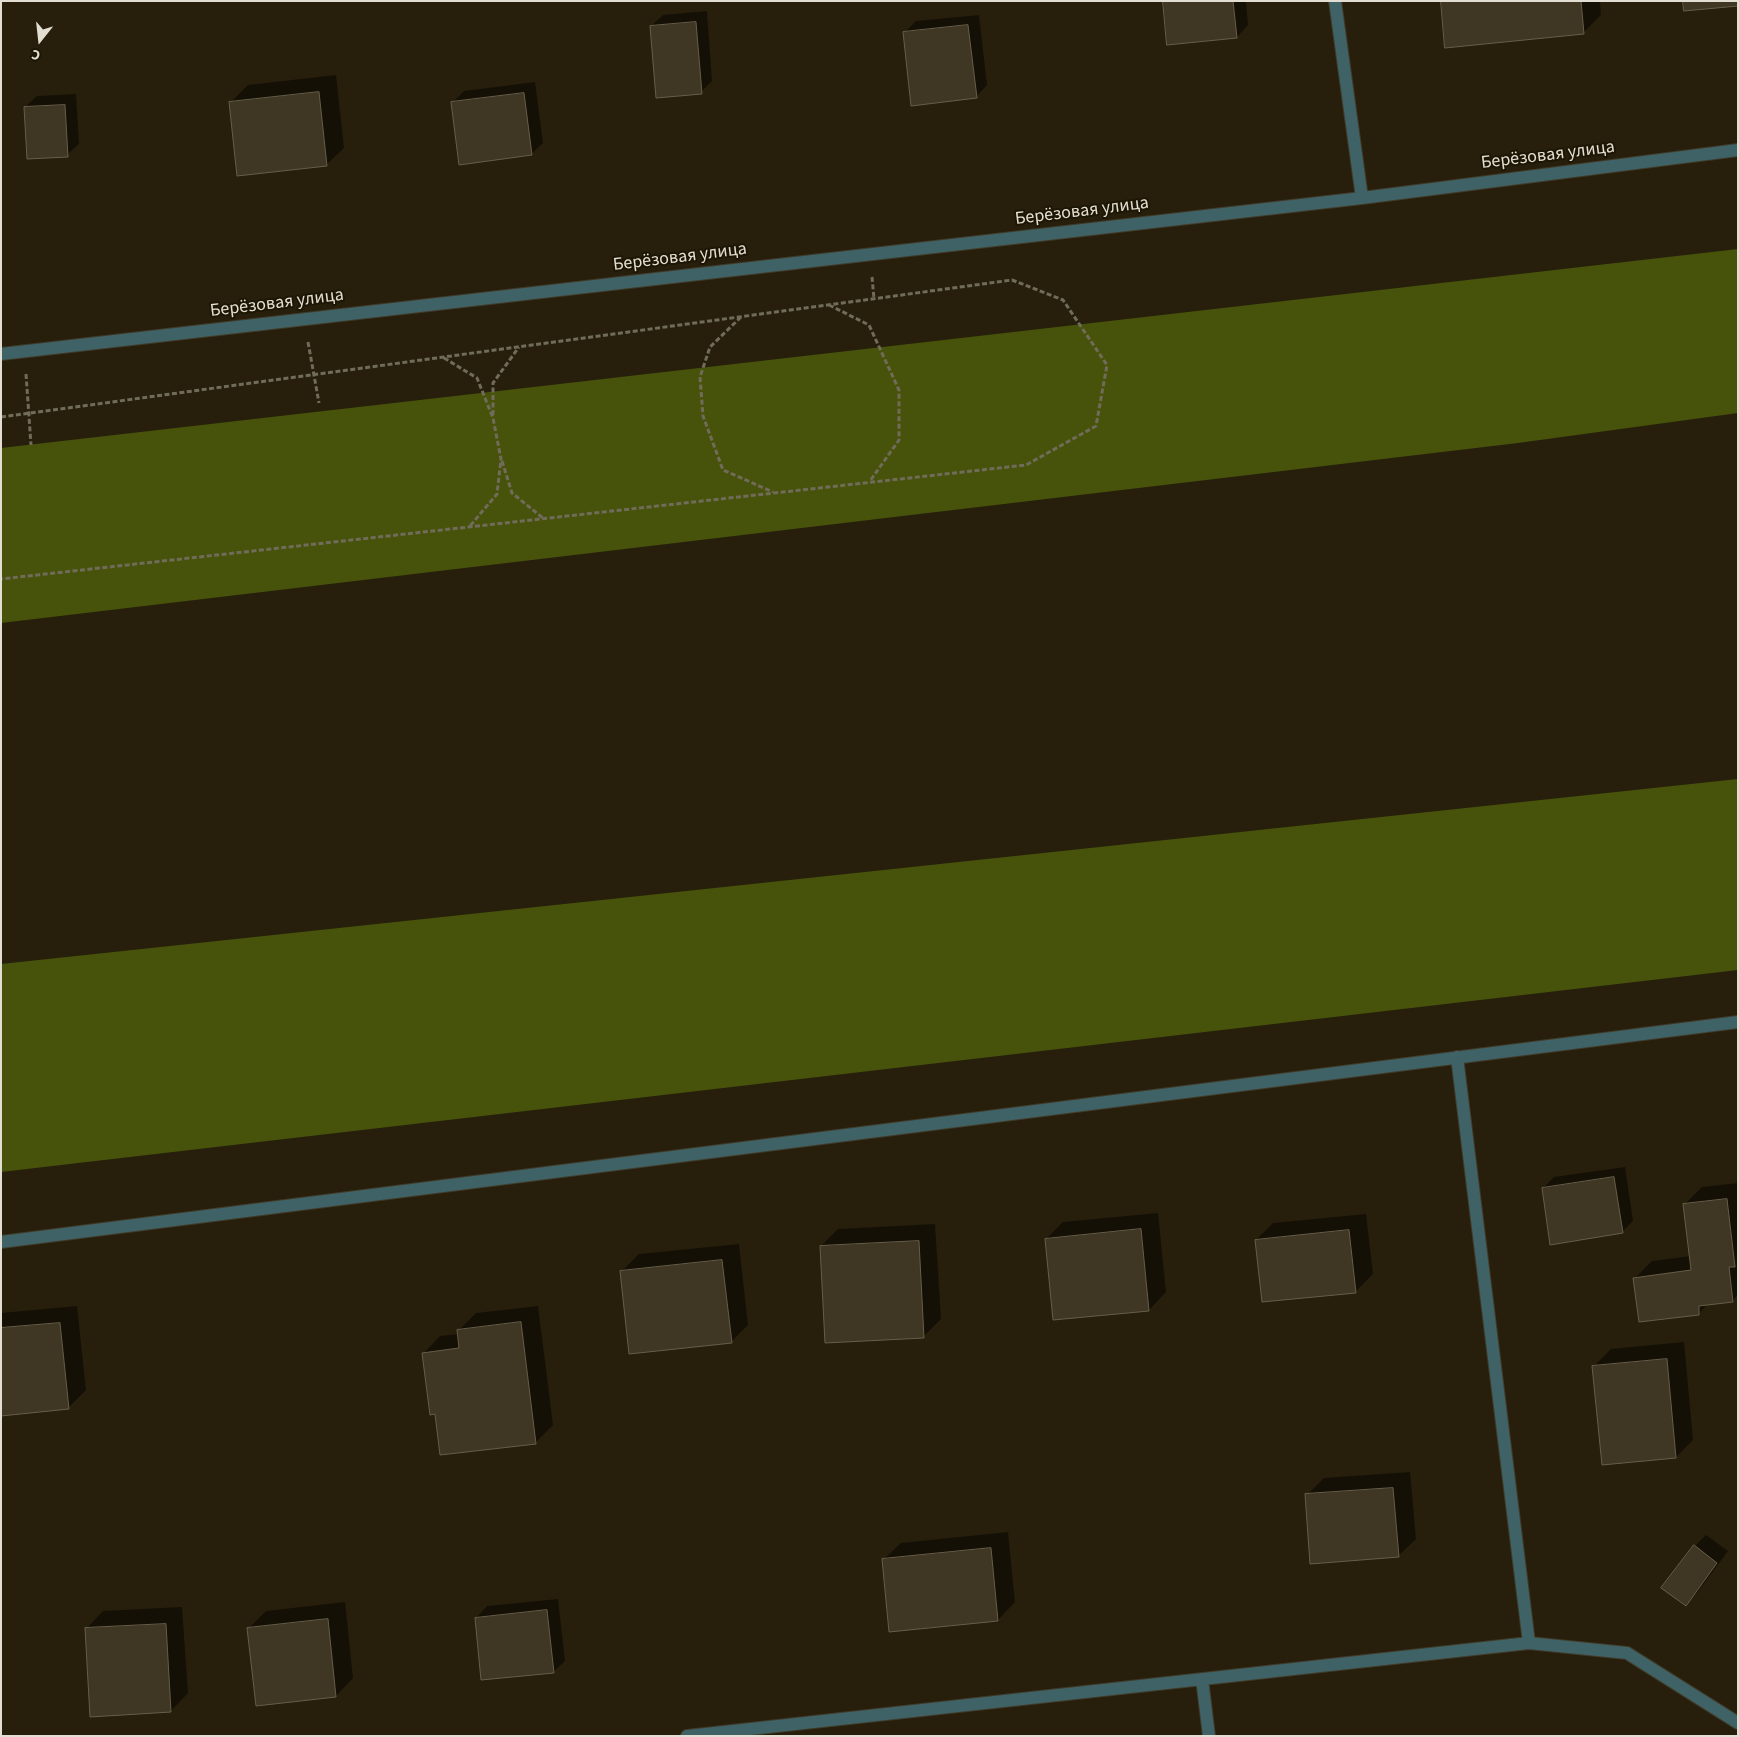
<!DOCTYPE html>
<meta charset="utf-8">
<style>
body{margin:0}
#map{position:relative;width:1739px;height:1737px;overflow:hidden;background:#271f0c;font-family:"Source Sans 3",sans-serif}
canvas{display:block}
.frame{position:absolute;inset:0;border:2px solid #e3ded2;pointer-events:none}
.north{position:absolute;left:15px;top:15px;width:50px;height:50px;-webkit-text-stroke:4px #1d1604;paint-order:stroke;rotate:196deg;font-size:14px;font-weight:700;line-height:20px;text-align:center;color:#e3ded2}
.north::after{content:'';display:block;margin:auto;width:18px;height:22px;background:#e3ded2;clip-path:polygon(50% 0,100% 100%,50% 72%,0 100%)}
</style>
<div id="map">
<canvas width="1739" height="1737"></canvas>
<div class="frame"></div>
<div class="north">С</div>
</div>
<script>
const g = document.querySelector('canvas').getContext('2d');
g.lineJoin = 'round';
function fill(path, color) {
  g.fillStyle = color;
  g.fill(path, 'evenodd');
}
function strokePath(path, color, width, dash) {
  g.strokeStyle = color;
  g.lineWidth = width;
  g.lineCap = dash ? 'butt' : 'round';
  g.setLineDash(dash || []);
  g.stroke(path);
}
function label(font, color, halo, rows, align = 'center') {
  g.font = font + ' "Source Sans 3",sans-serif';
  g.lineWidth = 4;
  g.setLineDash([]);
  g.textBaseline = 'middle';
  g.strokeStyle = halo;
  g.fillStyle = color;
  for (const [text, x, y, turn = 0] of rows) {
    g.save();
    g.translate(x, y);
    g.rotate((+turn || 0) * Math.PI / 180);
    g.textAlign = isNaN(turn) ? turn : align;
    if (halo) g.strokeText(text, 0, 0);
    g.fillText(text, 0, 0);
    g.restore();
  }
}
fill(new Path2D(`
 M1738,249V413L1518,443L1,623V448Z
 M1738,779V970L1,1172V964Z`), '#47530b');
fill(new Path2D(`
 M1164,1H1246L1248,25L1237,37Z
 M1442,1H1600L1601,15L1584,32L1446,46Z
 M707,11L712,81L701,92L651,26L663,15Z
 M979,15L987,85L976,97L904,33L916,21Z
 M336,75L344,148L326,165L231,102L248,85Z
 M535,82L543,143L531,154L453,102L464,91Z
 M76,94L79,144L67,155L25,107L37,96Z
 M1625,1167L1633,1221L1622,1232L1543,1188L1554,1177Z
 M1738,1183V1295L1733,1300L1709,1303L1699,1313L1635,1278L1652,1261L1691,1256L1684,1205L1702,1187Z
 M1158,1213L1166,1292L1149,1310L1046,1239L1063,1222Z
 M1366,1214L1373,1274L1355,1292L1256,1240L1273,1223Z
 M935,1224L941,1319L923,1337L821,1246L838,1229Z
 M739,1244L748,1325L731,1342L621,1272L639,1254Z
 M77,1306L86,1390L68,1408L1,1414V1313Z
 M538,1306L553,1425L536,1442L436,1412L423,1354L440,1336L459,1334L458,1331L476,1313Z
 M1684,1342L1693,1440L1676,1457L1594,1366L1611,1349Z
 M1410,1472L1416,1539L1398,1556L1307,1495L1324,1478Z
 M1008,1532L1015,1602L998,1620L890,1630L883,1560L901,1543Z
 M1706,1535L1728,1551L1697,1593L1685,1604L1695,1546Z
 M558,1599L565,1661L553,1672L476,1618L487,1606Z
 M345,1602L353,1678L336,1696L249,1628L266,1611Z
 M182,1607L188,1693L171,1711L86,1629L103,1611Z`), '#0007');
const building = new Path2D(`
 M1163,1H1233L1237,38L1167,45Z
 M1441,1H1581L1584,34L1445,48Z
 M1683,1H1738V6L1684,11Z
 M696,22L702,94L656,98L650,26Z
 M968,25L977,98L911,106L903,32Z
 M319,92L327,166L237,176L229,102Z
 M524,93L532,155L459,165L451,102Z
 M65,105L68,157L27,159L24,107Z
 M1614,1177L1623,1233L1550,1245L1542,1188Z
 M1727,1199L1735,1267H1729L1733,1302L1699,1306V1315L1639,1322L1633,1278L1691,1270L1683,1204Z
 M1141,1229L1149,1311L1053,1320L1045,1239Z
 M1349,1230L1356,1293L1262,1302L1255,1240Z
 M919,1241L924,1338L825,1343L820,1246Z
 M722,1260L732,1343L629,1354L620,1271Z
 M521,1322L536,1444L440,1455L435,1414L430,1415L422,1353L459,1348L457,1330Z
 M60,1323L69,1409L1,1416V1328Z
 M1667,1359L1676,1458L1602,1465L1592,1366Z
 M1393,1488L1399,1557L1310,1564L1305,1494Z
 M1694,1545L1717,1563L1686,1606L1661,1588Z
 M991,1548L998,1621L889,1632L882,1559Z
 M547,1610L554,1673L481,1680L475,1618Z
 M328,1619L336,1697L256,1706L247,1628Z
 M166,1624L171,1712L90,1717L85,1628Z`);
fill(building, '#3f3623');
strokePath(building, '#675e49', 1);
const minor = new Path2D(`
 M1335,1L1362,198
 M1,354L1362,198L1738,150
 M1457,1057L1529,1643
 M1,1242L1738,1022
 M1202,1679L1209,1736
 M687,1736L1529,1643L1627,1653L1738,1723`);
strokePath(minor, '#413a28', 14);
strokePath(new Path2D(`
 M872,277L874,299
 M829,305L869,325L899,390V440L870,481
 M741,317L710,347L700,377L703,416L723,470L773,492
 M308,342L319,403
 M444,358L477,378L493,418L501,459L497,494L470,526
 M26,374L31,445
 M493,415V383L519,347
 M1,417L1012,280L1063,300L1107,365L1096,426L1026,465L1,579
 M502,461L512,493L543,518`), '#716b5a', 3, [5, 2.5]);
strokePath(minor, '#3e6265', 12);
label('18px', '#e3ded2', '#1d1604', [
 ["Берёзовая улица",1548,156,-7],
 ["Берёзовая улица",1082,212,-7],
 ["Берёзовая улица",680,258,-7],
 ["Берёзовая улица",277,304,-7]
]);
</script>
